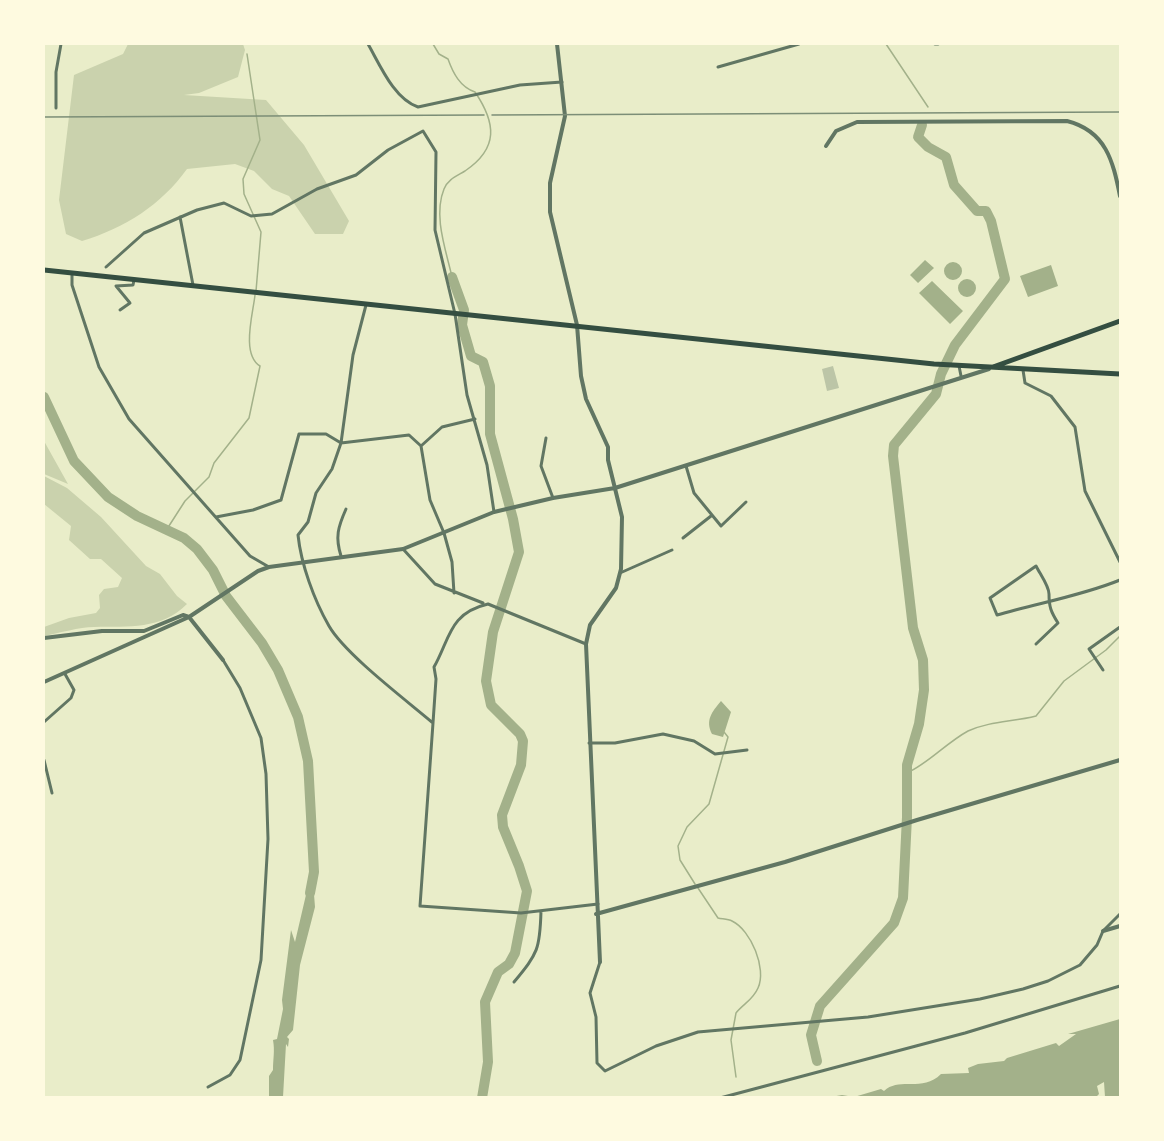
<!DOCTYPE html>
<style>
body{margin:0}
#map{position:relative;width:1164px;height:1141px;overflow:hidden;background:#e9edc9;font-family:Signika,sans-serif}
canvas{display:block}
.frame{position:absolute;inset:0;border:45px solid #fefae0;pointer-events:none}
</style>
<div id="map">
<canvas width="1164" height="1141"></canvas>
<div class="frame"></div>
</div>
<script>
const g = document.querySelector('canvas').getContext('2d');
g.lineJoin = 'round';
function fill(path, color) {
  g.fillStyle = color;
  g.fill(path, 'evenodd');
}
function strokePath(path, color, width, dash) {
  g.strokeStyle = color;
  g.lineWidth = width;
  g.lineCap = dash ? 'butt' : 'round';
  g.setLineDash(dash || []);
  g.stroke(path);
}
fill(new Path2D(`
 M128,44H243L245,50L238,77L199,93L184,95L266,100L304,145L349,221L343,234H315L289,196L272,189L254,171L235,164L187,169C161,205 125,228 82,241L66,234L59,200L74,75L123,54Z
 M44,441L68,484L44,474Z
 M44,476L67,488L101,517L146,566L160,574L177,596L187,604C161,630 129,626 94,627C79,627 60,633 44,636V627L69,618L96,613L100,608L99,595L104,589L118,587L122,578L101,559H90L69,540L71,526L44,504Z`), '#cad2ad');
fill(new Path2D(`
 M925,260L934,268L918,283L910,275Z
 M944 271a9 9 0 1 1 18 0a9 9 0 1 1-18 0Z
 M1051,265L1058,286L1028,297L1020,276Z
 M958 288a9 9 0 1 1 18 0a9 9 0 1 1-18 0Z
 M932,281L963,311L950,324L919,293Z
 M721,701L731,712L723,737L712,734C705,720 712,712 721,701Z
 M312,869L315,907L300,965L293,1030L287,1037L289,1039L288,1047L286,1044L283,1097H269V1076L273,1070C273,1059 275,1051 273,1040L277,1039L283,1009L282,1000L291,930L295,942Z
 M1120,1019V1097H1105L1104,1082L1097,1086L1099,1094L1096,1097H831L842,1095L854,1097L881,1089L884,1091C900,1076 922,1093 941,1074L969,1073L968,1068L978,1064L1004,1061L1007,1058L1056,1043L1059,1046L1076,1034H1068Z`), '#a3b18a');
strokePath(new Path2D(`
 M433,44L439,54L448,59C453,73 460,87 475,92C496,123 499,148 465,171C457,176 448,179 444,189C433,216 446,250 452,277
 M886,44L928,107
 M247,54L260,140L243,179L244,194L261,232L256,291
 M167,529L185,501L209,477L214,463L249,418L260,366C241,354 253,314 255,295
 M907,773C929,763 946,743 968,731C990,721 1013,722 1036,716L1064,681L1106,650L1120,636
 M695,884L680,860L678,846L687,827L709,804L728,737L724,732
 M698,888L718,918C722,919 728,919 732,921C751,930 767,969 758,988C753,1000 743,1004 736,1013L731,1040L736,1077`), '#a3b18a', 1.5);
strokePath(new Path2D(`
 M452,277L464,310L462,325L471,356L483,362L490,386V434L513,519L519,552L493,632L486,681L491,705L520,734L523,741L521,765L502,815L503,827L519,866L527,891L515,953L509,964L498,972L485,1002L488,1062L482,1098
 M44,397L74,461L108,497L137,516L184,538L197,549L213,570L226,596L262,643L278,670L298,717L308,761L314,872L310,893
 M817,1061L811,1035L820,1006L894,923L903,898L907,817V765L919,724L924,690L923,660L913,628L893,456L894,445L936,394L941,374L955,345L1005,279L991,221L986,211H977L954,185L946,157L928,147L918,137L922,125`), '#a3b18a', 10);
fill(new Path2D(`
 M833,366L839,388L827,391L822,369Z`), '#bcc5a7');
strokePath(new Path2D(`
 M368,44C380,65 394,99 418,107L520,85L562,82
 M935,44H938
 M718,67L799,44
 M56,108V72L61,44
 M180,217L193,285
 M106,267L144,233L197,210L224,203L251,216L272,214L317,189L356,175L388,150L423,131L436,152L435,230L455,314L467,395L487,465L494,512
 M72,274V285L99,367L129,419L250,556L269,567
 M366,305L353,355L341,443L332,469L316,493L308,522L298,535C301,564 314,600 329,626C345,654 406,700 433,723L420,906L521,913L598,904
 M120,310L130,303L116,286L133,285L134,280
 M959,366L961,376
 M1023,370L1025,383L1051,396L1075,427L1085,491L1120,562
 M546,438L541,466L553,498
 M421,446L430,500L444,533L452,562L454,593
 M686,466L694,493L721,526L746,502
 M216,517L253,510L281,500L299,434H326L341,443L409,435L421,446L442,427L475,419
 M683,538L711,516
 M403,549L435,584L483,603
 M341,556C335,537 338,527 346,509
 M620,573L672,550
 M1036,644L1058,623C1051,612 1049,607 1049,594C1049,586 1040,574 1036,566L990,598L997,615C1038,603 1081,596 1120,580
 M1103,670L1089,649L1120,627
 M44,722L71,698L74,690L65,674
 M433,723L436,679L434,667C450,639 449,613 488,604L586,644
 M589,743H615L663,734L694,741L715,754L747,750
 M44,760L52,793
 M600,962L590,993L596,1017L597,1063L605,1071L656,1046L698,1032L868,1017L980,999L1023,989L1048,981L1080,965L1097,945L1103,931L1120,914
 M514,982C538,953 540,949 541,911
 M208,1087L230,1075L240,1060L261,960L268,839L266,774L261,738L240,688L223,660
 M720,1098L965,1033L1120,986`), '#617663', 3);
strokePath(new Path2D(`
 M557,44L565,116L550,183V212L577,325L581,376L586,399L608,447V460L622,517L621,569L616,588L590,625L586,644L600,962
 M826,146L836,131L857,122L1067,121C1106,131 1113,161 1120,196
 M44,638L102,631H144L183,615L189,617L223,660
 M44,682L189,617L258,571L269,567L403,549L494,512L553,498L615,488L989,369
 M596,914L785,862L917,820L1120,760
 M1103,931L1120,926`), '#617663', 4);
strokePath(new Path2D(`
 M44,270L934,364L1120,374
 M993,367L1120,321`), '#344e41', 5);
strokePath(new Path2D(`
 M492,115L1120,112
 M44,117L484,115`), '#7c8e77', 1.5);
</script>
